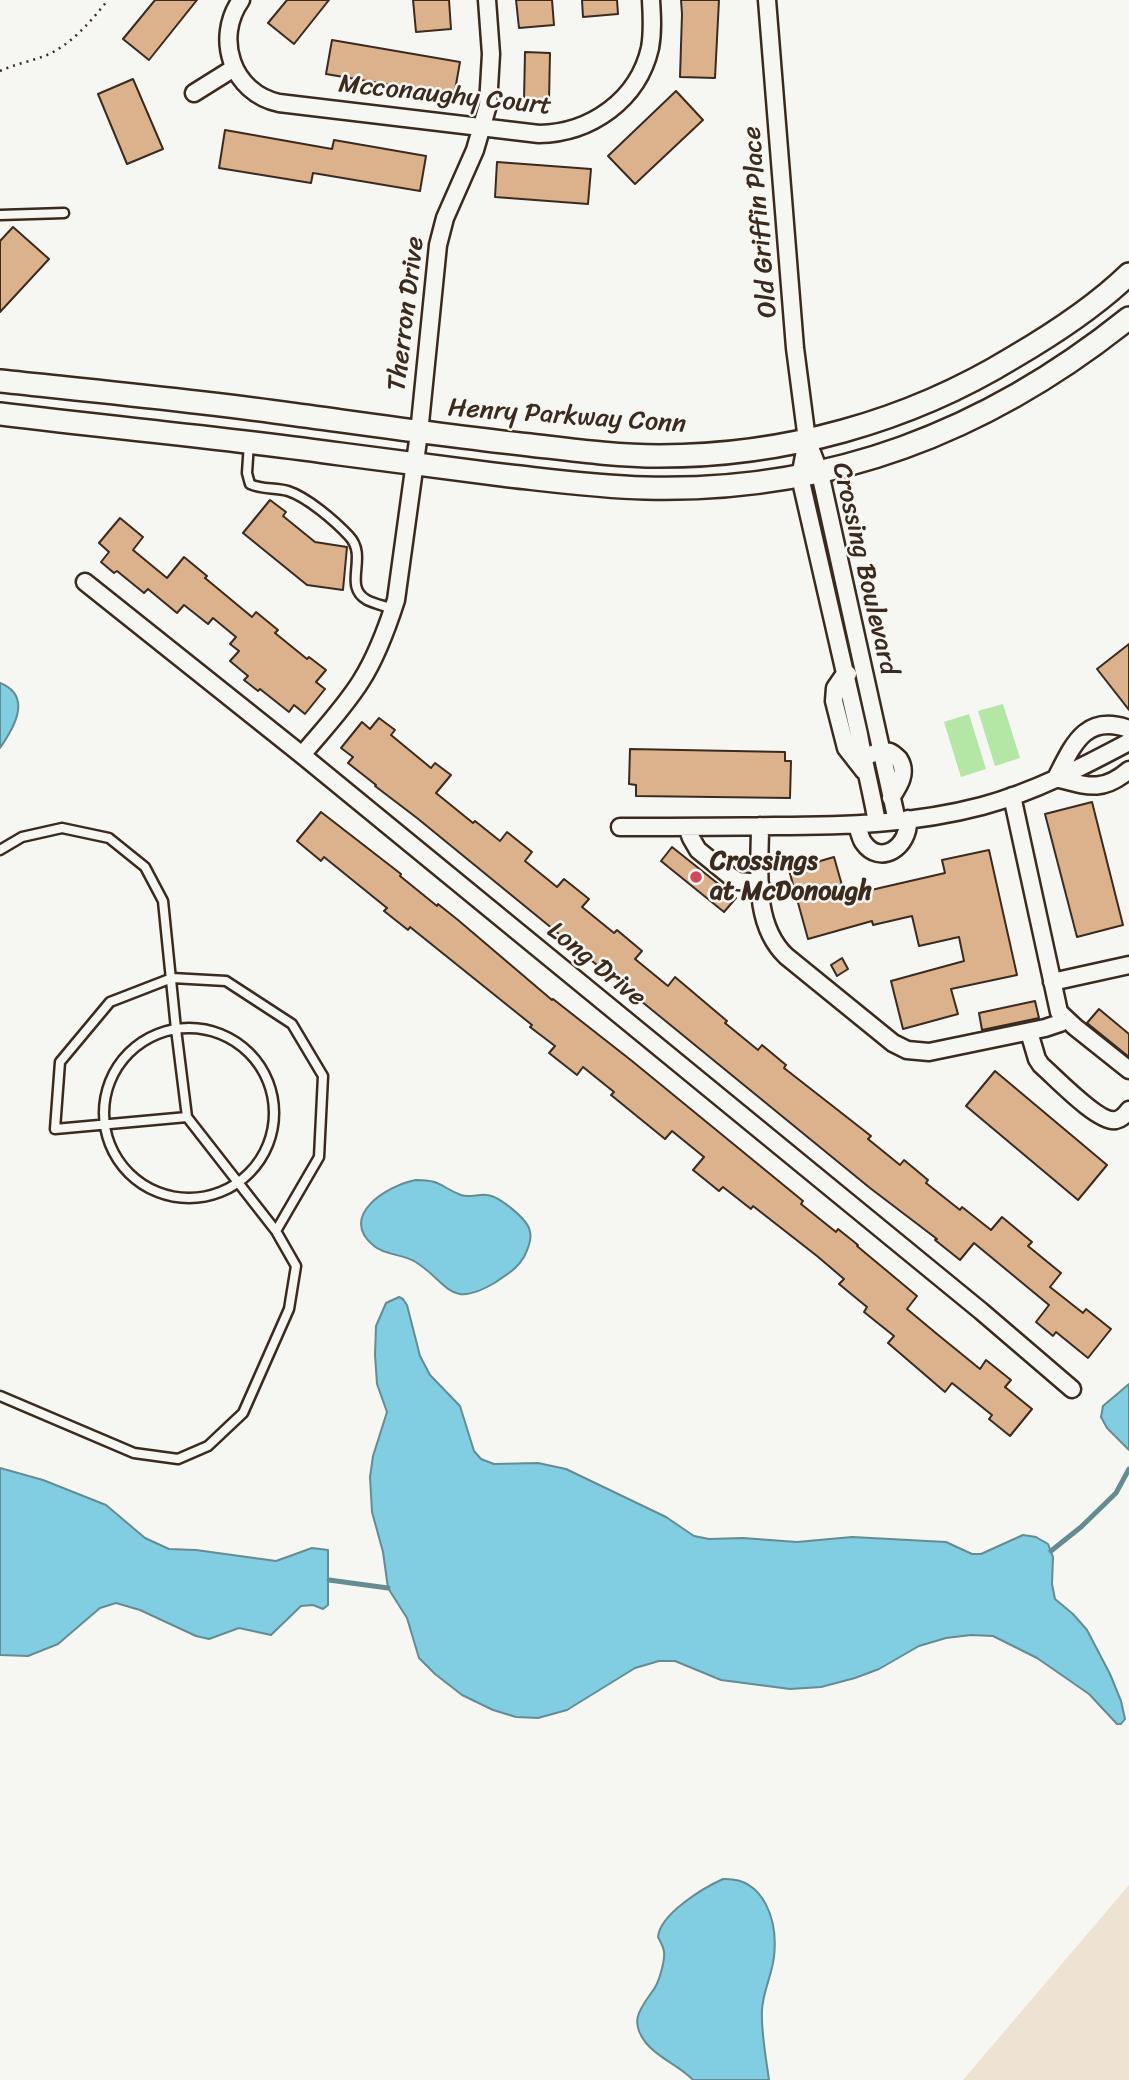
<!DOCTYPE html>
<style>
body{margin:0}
canvas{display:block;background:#f6f6f2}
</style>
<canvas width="1129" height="2080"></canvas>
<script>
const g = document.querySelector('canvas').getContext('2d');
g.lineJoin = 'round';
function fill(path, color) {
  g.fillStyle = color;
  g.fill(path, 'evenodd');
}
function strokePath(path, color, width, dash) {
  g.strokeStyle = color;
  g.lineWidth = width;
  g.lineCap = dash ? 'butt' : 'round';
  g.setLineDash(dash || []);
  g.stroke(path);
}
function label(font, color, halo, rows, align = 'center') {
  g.font = font + ' Sriracha,sans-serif';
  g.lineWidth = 5;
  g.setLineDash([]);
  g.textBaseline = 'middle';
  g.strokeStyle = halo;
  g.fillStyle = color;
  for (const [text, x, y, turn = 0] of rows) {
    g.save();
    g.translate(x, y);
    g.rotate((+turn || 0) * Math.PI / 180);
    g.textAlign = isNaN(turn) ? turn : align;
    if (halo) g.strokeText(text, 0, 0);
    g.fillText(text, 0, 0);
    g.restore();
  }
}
fill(new Path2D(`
 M1129,1885V2080H963Z`), '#eee2d3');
fill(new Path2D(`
 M1003,704L1020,758L995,766L978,711Z
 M969,714L986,769L961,777L944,722Z`), '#b4e6a6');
const water = new Path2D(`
 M0,683C33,696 14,728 0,748Z
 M416,1180C442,1180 440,1187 461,1195C469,1198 478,1194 487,1195C499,1196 529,1220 530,1232C532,1239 527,1251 524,1257C517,1269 507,1274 496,1282C448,1311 449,1282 414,1261C401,1254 385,1255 374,1246C337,1216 388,1185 416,1180Z
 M399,1297L403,1299L407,1305L420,1356L430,1375L460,1406L474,1451L481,1459L494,1464L538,1463L566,1469L666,1517L694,1536L709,1539L743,1538L797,1542L852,1537L946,1542L972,1554H981L1023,1535L1036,1537L1048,1544L1053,1557L1052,1584L1055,1599L1073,1614L1087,1630L1110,1674L1121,1701L1125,1719L1121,1724H1117L1089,1694L1037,1658L993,1636L971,1635L946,1638L919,1646L879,1669L855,1678L821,1687L790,1689L721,1680L675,1661H659L635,1668L567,1710L538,1718L516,1717L493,1710L462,1695L435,1674L419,1658L407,1618L388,1588L383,1552L372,1512L370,1477L373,1456L387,1412L377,1384L375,1355L376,1326L386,1303Z
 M1129,1384V1450L1107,1428L1101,1417L1103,1406Z
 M0,1468L43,1480L106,1505L145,1538L169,1549L196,1550L276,1561L312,1548L328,1550V1605L323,1609L313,1605L301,1606L271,1635L239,1628L209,1639L196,1636L140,1610L116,1603L100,1608L58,1644L28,1656L0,1655Z
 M723,1879C765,1877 778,1922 774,1957C772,1975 763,1991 762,2010C761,2033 766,2057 769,2080H693C679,2065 659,2059 646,2043C628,2020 641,2008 654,1989C659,1982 665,1961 664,1952C664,1948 660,1941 658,1937C660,1914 703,1888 723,1879Z`);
fill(water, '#81cde1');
strokePath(water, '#658c93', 2);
strokePath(new Path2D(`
 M1051,1551L1081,1527L1116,1493L1129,1469
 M329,1580L388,1588`), '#658c93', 5);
const building = new Path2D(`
 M155,0H197L149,60L123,39Z
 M287,0H329L294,44L268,23Z
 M413,0H449L451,29L416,32Z
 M516,0H552L554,25L519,28Z
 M582,0H617L618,14L583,17Z
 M681,0H719L715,78L680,77L682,14Z
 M332,40L460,62L454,96L326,74Z
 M525,52L550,53L549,100H524Z
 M133,79L163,149L127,164L98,94Z
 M676,91L703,120L635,184L608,156Z
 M225,130L332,149L334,140L426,156L420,191L313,173L311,183L219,168Z
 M497,162L591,169L588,204L495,197Z
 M13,227L49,259L0,312V241Z
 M270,500L286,512L283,516L315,542L347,547L343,590L307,585L243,533Z
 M120,518L143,537L133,550L167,578L184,557L207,576L205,578L252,617L256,612L278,630L275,633L307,659L309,657L326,670L316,682L325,689L305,714L294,705L289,712L260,689L258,691L244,680L248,676L230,661L239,651L230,644L236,637L213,618L208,624L184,605L177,613L148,589L144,593L117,571L114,573L101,562L109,552L99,543Z
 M1129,644V710L1097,669Z
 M379,718L395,730L391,735L431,768L435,763L451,775L436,793L473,823L475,821L500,841L507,832L532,852L525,861L557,887L564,879L589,899L582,907L614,933L617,930L642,951L635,959L668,986L675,977L727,1021L725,1023L758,1050L762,1045L786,1065L784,1068L871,1136L868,1139L900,1165L904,1160L928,1180L926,1183L960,1210L962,1207L991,1230L1002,1217L1032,1242L1028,1246L1061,1273L1050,1287L1083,1313L1086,1309L1111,1329L1088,1358L1056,1332L1053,1336L1036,1322L1049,1305L974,1243L960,1260L935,1240L937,1239L870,1188L417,818L375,786L376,785L348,763L353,757L341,748L362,722L370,729Z
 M630,749L785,752V761H791L790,798L636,796V785L629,784Z
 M1092,802L1123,925L1077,937L1045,814Z
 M321,812L401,874L400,876L437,906L438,904L458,920L552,1000L553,999L632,1061L803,1201L801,1204L836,1232L838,1229L858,1245L857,1246L917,1296L907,1309L937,1334L980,1369L986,1360L1011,1380L1005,1387L1032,1409L1010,1436L989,1419L992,1415L952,1383L945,1392L888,1343L894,1336L864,1312L867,1307L839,1284L844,1279L817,1256L753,1206L751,1209L723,1187L719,1191L693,1170L704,1157L672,1131L665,1139L611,1095L614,1092L583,1067L577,1075L549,1053L555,1046L530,1027L532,1025L410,927L408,930L384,911L387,908L324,857L321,861L297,841Z
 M672,847L736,898L724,912L661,861Z
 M989,850L1017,975L951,989L958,1014L903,1029L891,981L964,961L959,937L919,946L912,916L873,925L872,921L808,939L789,870L834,857L845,896L945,873L942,860Z
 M842,958L848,969L837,976L831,965Z
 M1035,1001L1039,1018L982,1030L979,1013Z
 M1099,1009L1129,1034V1057L1087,1023Z
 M995,1071L1107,1165L1078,1200L966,1106Z`);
fill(building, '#dbb28c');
strokePath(building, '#3b2a1e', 2);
const service = new Path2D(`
 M0,215L64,213
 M249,443L247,473L250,484C262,490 275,487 288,491C307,497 335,521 349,536C369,557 342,586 367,600C375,604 385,606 393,609
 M0,850L22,837L62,828L109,838L145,867L163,901L176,1029L187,1117L276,1231
 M104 1113a85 85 0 1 1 170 0a85 85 0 1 1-170 0Z
 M0,1396L134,1453L178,1459L208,1446L243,1413L289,1309L296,1266L276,1231L319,1157L323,1076L292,1024L226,981L172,978L110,1002L60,1062L55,1129L187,1117`);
const minor = new Path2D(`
 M241,0C214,38 232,93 279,103L539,134C591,133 638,100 650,48C653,32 652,16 651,0
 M767,0L795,348L807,440L820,473L897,821
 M194,93L234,68
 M807,440L800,477L859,734C864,764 872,793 877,823
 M85,582L302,755L981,1311L1072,1389
 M848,674L844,675L835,688L834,701L846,748L864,771
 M1129,729C1085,713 1073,745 1056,778C1087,786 1102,793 1129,770
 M872,754C877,753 885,750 890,752C893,753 897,757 899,759C908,773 899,786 891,798
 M302,755C322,731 344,708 361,681C377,656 387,628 396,600L419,433L438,245L445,218L475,150L488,105L491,54L487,0
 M1012,796L1059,1012L1075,1027L1129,1070
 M857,825C859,831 860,837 863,842C880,867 910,847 908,819
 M760,826C760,869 752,923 786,956L893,1043L907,1050L929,1052L1045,1028L1060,1023L1065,1018
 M620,827C672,827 723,827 775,826C845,826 914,824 982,806C1034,792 1082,767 1129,742
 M687,827L691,838L698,850L730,876L738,881L760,883
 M1052,982L1129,965
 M1029,1032L1037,1059L1041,1065C1055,1077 1099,1124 1116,1120C1122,1119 1126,1114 1129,1110`);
const tertiary = new Path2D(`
 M0,381C94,391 189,400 283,413C365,424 447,436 530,445C573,450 616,456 659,456C784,456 908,422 1014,357C1055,333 1095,307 1129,274
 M0,414C113,428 227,438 340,454C396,461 453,469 510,476C555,481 599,487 645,488C829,493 987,432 1129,318`);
strokePath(service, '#3b2a1e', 13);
strokePath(minor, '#3b2a1e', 21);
strokePath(tertiary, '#3b2a1e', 26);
strokePath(new Path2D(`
 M0,71C15,64 32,61 47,55C72,44 91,21 108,0`), '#3b2a1e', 2.5, [2, 5]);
strokePath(service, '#f6f6f2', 8);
strokePath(minor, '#f6f6f2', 16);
strokePath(tertiary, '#f6f6f2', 21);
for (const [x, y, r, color] of [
 [696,877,7,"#d1495b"]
]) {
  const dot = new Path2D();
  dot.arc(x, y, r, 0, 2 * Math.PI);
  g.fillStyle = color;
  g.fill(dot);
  strokePath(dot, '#f6f6f2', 2.5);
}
label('26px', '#3b2a1e', '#f6f6f2', [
 ["Mcconaughy Court",445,96,6],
 ["Old Griffin Place",761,222,-95],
 ["Therron Drive",407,314,-83],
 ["Henry Parkway Conn",567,417,4],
 ["Crossing Boulevard",864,569,77],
 ["Long Drive",596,965,39]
]);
label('bold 26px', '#3b2a1e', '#f6f6f2', [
 ["Crossings",710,862],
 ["at McDonough",710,892]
], 'left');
</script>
